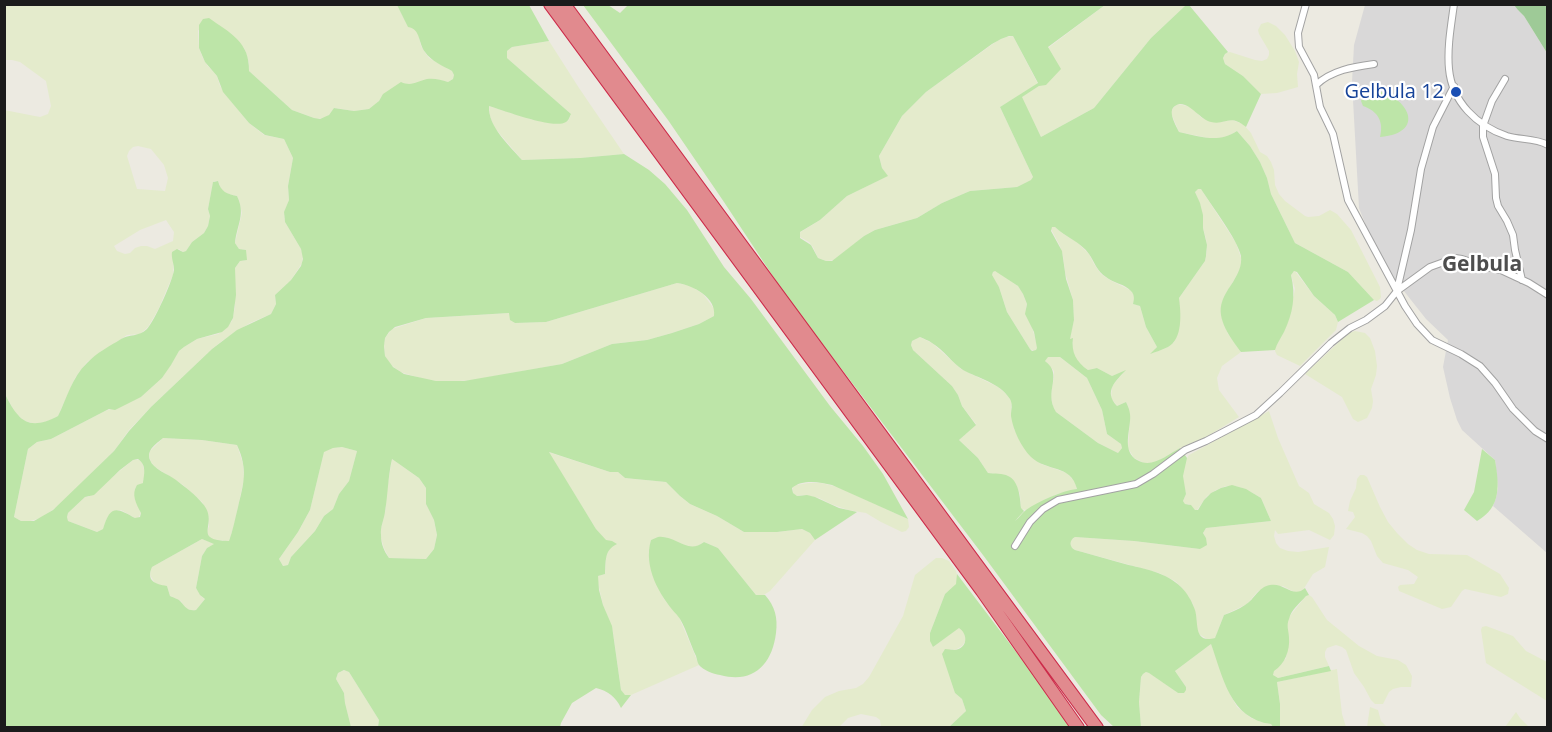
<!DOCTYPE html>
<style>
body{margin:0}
#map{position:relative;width:1552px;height:732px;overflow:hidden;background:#eceae1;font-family:"Open Sans",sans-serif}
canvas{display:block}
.frame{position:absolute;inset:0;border:6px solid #1b1b1b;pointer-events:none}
</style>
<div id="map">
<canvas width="1552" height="732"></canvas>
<div class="frame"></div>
</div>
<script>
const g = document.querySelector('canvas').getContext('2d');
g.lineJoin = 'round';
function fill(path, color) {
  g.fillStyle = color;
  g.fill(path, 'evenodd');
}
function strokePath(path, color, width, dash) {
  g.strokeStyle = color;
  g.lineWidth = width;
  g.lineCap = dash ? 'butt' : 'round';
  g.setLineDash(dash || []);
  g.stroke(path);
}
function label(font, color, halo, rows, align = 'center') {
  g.font = font + ' "Open Sans",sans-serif';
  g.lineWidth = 4.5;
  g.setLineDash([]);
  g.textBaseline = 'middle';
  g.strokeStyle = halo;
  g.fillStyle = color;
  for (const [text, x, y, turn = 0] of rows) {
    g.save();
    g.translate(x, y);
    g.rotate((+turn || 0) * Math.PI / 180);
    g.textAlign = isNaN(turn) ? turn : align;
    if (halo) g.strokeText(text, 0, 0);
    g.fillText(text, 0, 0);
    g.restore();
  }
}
fill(new Path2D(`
 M1514,4L1518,10L1524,16L1547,53V553L1493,506L1496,498L1498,488L1495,460L1462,430L1457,420L1450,398L1443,367L1448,340L1426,319L1396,281L1371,238L1359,208L1352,82L1354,45L1365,5Z`), '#d9d8d8');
fill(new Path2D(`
 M5,5H397L408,26L415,29L418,33L421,46L426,54L429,58L452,71L454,75L453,79L448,82L439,80L430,79L410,85L401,83L381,98L376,105L369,109L354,111L335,108L327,117L317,119L292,110L249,71V62L244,48L198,30L199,48L203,58L207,65L217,76L220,86L226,95L249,123L264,135L284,139L293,158L288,186L289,200L284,214L285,222L301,249L303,256L302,263L291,280L275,295L276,304L271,314L250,323L222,341L212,349L151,407L129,430L114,451L58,506L41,518L30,521H21L14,517L28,449L37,442L51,439L105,411L112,409L141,397L162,378L179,351L184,347L197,339L218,334L225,329L232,321L235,307V268L240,261L246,260V250L239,249L235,243L242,213L239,200L237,196L225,193L221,189L218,181H214L213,183L208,209L210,216L208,226L204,233L192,242L186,251L183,252L179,249L174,251L173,275L158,310L148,327L140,334L127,335L87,362L75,378L58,416L49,421L36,424L25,421L16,414L5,394L4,110L40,117L48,114L51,106L46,81L20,62L12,60H5ZM138,146L151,149L164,165L168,178L165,191L137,189L127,156L129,151L133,147ZM166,220L174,232L173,241L155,249L147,246H141L135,248L130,253L125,254L117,251L114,246L140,230Z
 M1105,5H1186L1151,38L1094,108L1041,137L1021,97L1039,86L1048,48Z
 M1268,22L1276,26L1285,35L1295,51L1299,62L1297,74L1298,87L1277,93L1261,94L1243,76L1225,64L1223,58L1226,53L1230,52L1255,60L1262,61L1267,59L1269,55V51L1259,34L1258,30L1261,24Z
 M1013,36L1038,84L1000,107L1033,177L1032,180L1017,187L970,191L942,203L917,218L875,230L864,236L835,260L826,261L818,258L813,247L809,242L800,237L799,233L820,220L847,196L887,176L882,168L879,156L902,116L926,92L997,41L1006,37Z
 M549,41L579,88L624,154L580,158L522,160L494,127L490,116L489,106L534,120L550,123L568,121L570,117L571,114L507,58V51L512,47Z
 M1178,104L1191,107L1202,118L1220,122L1232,120L1243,124L1251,133L1260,152L1267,156L1271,162L1274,170L1275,185L1279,194L1285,201L1305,216L1308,217L1319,216L1330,210L1337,214L1351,230L1380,287L1381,297L1380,299L1377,301L1374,300L1348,272L1295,243L1271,194L1267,178L1260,162L1250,146L1237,131L1227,137L1213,139L1179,132L1171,113L1173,108Z
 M1197,189H1201L1236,243L1241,258V268L1224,297L1221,308L1223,321L1228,334L1241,352L1222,366L1217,378L1219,390L1239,417L1203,439L1180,448L1155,463H1144L1134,458L1128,448L1130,418L1128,406L1126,402L1117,406L1111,398L1112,386L1125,371L1112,376L1097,368L1088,370L1079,364L1075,359L1072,348L1073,339L1069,340L1074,320L1073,300L1065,272L1063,256L1060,246L1051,229L1052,227H1055L1065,235L1076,241L1089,254L1094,264L1101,274L1110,280L1132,291L1135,298L1133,304L1140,306L1146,327L1157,347L1152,353L1168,347L1174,342L1178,331L1180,319L1179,298L1205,261L1207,251L1206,239L1203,228L1201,208L1195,192Z
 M994,271L998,272L1018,286L1022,292L1027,304L1026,307L1038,348L1035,351L1030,349L1007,312L999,287L992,277V274Z
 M1295,271L1314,296L1335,315L1338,322L1336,330L1300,366L1277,355L1275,351V348L1284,331L1290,315L1295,289L1291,275L1292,272Z
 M677,283L691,286L703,294L715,310L714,316L699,324L672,333L647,340L612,344L562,364L473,380L445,382L427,380L400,372L390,364L385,356L384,344L385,338L392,329L426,318L510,313L512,321L515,323L546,322Z
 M1355,331L1365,333L1370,338L1375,351L1377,366L1376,375L1371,389L1373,401L1372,408L1367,418L1358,422L1353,419L1342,397L1305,374L1340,341L1349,333Z
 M920,337L932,343L961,369L998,387L1006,394L1012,401L1011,407L1014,429L1025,449L1032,457L1041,464L1067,473L1075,482L1077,490L1057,494L1027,510L1021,509L1020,494L1016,485L1002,475L988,473L978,458L959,440L976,424L962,406L958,395L952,386L913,350L911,345L912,341Z
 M1047,357H1060L1087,378L1102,410L1107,434L1121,444L1122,448L1119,452L1118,453L1098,443L1056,412L1053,407L1051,397L1052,387L1054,378V371L1045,361Z
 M1269,411L1278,438L1299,486L1309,493L1314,504L1329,513L1333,519L1335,526L1334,535L1330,540L1309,530L1278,534L1275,530L1274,536L1276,543L1280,548L1288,551L1298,552L1329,547L1325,567L1313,574L1303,590L1299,592H1294L1283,586L1258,591L1247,604L1224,615L1215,639L1209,640L1199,634L1197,629L1196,616L1193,604L1183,589L1175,581L1159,573L1075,550L1071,547L1070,541L1075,537L1134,541L1200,549L1206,538L1203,533L1206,528L1271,521L1261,498L1251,492L1236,486H1226L1216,490L1207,496L1197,510H1195L1189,504H1185L1183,501L1186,494L1183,482V471L1186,460L1189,455Z
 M163,438L202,440L237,445L243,464L244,479L234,526L229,541L214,540L210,538L207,532L209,526L208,514L202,502L183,485L155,467L151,462L149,456L150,451Z
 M342,447L357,451L349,481L339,494L333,509L324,516L315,531L291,557L288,565L283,566L279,559L298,532L310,510L324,451L333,448Z
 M548,452L610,472H618L625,478L666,482L680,496L690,504L717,516L744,532H777L802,529L810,533L815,540L770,591L762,596L756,595L718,548L704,542L698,546L691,548L665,537L651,540L649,558L654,578L664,599L679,617L699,665L631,695L627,696L623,694L621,690L613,632L603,605L598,583V576L605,574L606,557L608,552L611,547L616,544L606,541L596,529Z
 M392,459L419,478L426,488V504L434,520L437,535L434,549L426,559L389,558L384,548L381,538V529L386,508V495Z
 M133,460H139L142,462L145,473L143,483L135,488V499L141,513L138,518H135L121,510L114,511L108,516L103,529L97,532L68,521L67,517L68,513L85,497H88Z
 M1360,475H1364L1367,477L1380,507L1388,522L1397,533L1408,544L1417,550L1429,554L1467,555L1500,574L1509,588L1508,594L1501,597L1465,589L1462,591L1451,607L1442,609L1399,591L1398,587L1400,585L1414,584L1418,577L1408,570L1383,563L1377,556L1371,541L1367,536L1362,533L1346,529L1355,517L1353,512L1348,511L1350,501L1356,488L1357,479Z
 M809,483H821L838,487L908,519L909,527L906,531L902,532L881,522L866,513L848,510L831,504L819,498L802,495L796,496L793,493V487L796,485Z
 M202,539L215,544L207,548L202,556L196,588L202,597L205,599L196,610H190L185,608L181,601L170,596L167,586H160L155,583L150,575L151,570L152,567Z
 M936,558H942L949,561L956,571L958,578L955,587L945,594L930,633V639L933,647L959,627L965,632L966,640L962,646L955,650L950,649L955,693L962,699L966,711L949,727H881L880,720L876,717L861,714L848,718L839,727L801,728L812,710L825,697L839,691L856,688L863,684L869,677L903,616L915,575Z
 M1309,595L1312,597L1327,620L1359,646L1377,656L1398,660L1406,665L1412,676L1411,687H1401L1393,689L1389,692L1383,704H1375L1371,700L1364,687L1354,673L1346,650L1342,647L1336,645L1327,648L1325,652V657L1329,666L1278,678L1274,677L1273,674L1274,670L1286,658L1289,639L1287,625L1289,617L1306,596Z
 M1486,626L1513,636L1526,651L1547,662V701L1486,663L1481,630L1482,627Z
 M1211,644L1231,696L1237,707L1251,718L1261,722L1271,724L1273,727L1141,728L1139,702L1141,677L1143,674L1146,672L1150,673L1178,693L1186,687L1175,671Z
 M1337,669L1342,714L1346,727H1280V704L1277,682Z
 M345,670L349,672L379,720L378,727H351L345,703L344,693L336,679L338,673Z
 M1370,707L1378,710L1381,721L1387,727H1367Z
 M1516,712L1520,718L1529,727H1505Z`), '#e4ebcc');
fill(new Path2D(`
 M629,4L1105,5L1048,47L1061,69L1046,85L1039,86L1022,97L1041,137L1094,108L1151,38L1186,5H1189L1228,52L1225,54L1223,58L1225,64L1243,76L1261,94L1246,127C1229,113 1225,126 1211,122C1200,120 1186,97 1175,106C1167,111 1176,125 1179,132C1199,136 1218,144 1237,131L1250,146L1260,162L1267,178L1271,194L1295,243L1348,272L1374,300L1338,322L1335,315L1314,296L1297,272L1294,271L1291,275C1296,296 1293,313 1284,332C1281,338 1277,343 1275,350L1241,352C1231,339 1216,319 1222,302C1224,295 1229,288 1233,282C1238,273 1242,267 1241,256C1238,240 1211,205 1201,189H1198L1195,192L1200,203L1203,215V228L1207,245L1206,256L1205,261L1179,298C1181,313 1183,339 1168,347C1162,350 1155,352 1150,354L1157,347L1146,327L1140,306L1133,304C1134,300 1135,295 1131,291C1125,284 1113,283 1106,277C1097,271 1095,263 1089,254C1081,242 1065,237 1055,227H1052L1051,231L1062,251L1066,279L1073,300L1074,320L1070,339L1073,338C1071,352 1076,362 1088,370L1097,368L1112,376L1126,370C1116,381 1103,391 1117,406L1126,402C1129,408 1131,414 1130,421C1129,434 1123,452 1137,460C1152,469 1167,455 1180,448L1187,458L1183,476L1186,494L1183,501L1185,504L1191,505L1195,510H1198L1204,500L1211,493L1221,488L1232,485L1246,489L1261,498L1271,521L1206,528L1203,533L1206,538L1207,545L1200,549L1134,541L1075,537C1069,540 1069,547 1075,550C1092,555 1108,559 1125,564C1144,569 1166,572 1181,587C1187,593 1192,601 1195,610C1199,623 1193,644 1215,638L1224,615C1231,612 1238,610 1245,605C1255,599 1258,587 1270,585C1284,582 1293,599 1305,588L1309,595L1306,596C1300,603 1291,610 1289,619C1286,626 1289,631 1289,638C1290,650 1285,664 1274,671L1273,675L1278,678L1329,666L1331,671L1277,682L1280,704V727H1273L1271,724C1230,719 1223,677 1211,644L1175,671L1186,687V690L1184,693H1178L1149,673L1146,672L1143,674L1141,677L1139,702L1141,727H1114L1101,715L983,555L786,296L724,202L668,120L583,5H608L620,13ZM1009,36H1013L1038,83L1000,107L1033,177L1031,180L1017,187L970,191L942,203L917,218L875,230L864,236L832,261H826L818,258L811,245L800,238V232L820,220L847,196L888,176L882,168L879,156L902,116L926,92L992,44L1001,39ZM995,271L1018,286L1023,294L1027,304L1025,314L1034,332L1037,348L1036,350L1032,351L1030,349L1007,312L999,287L992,275L993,272ZM920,337C924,339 928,340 932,343C944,350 952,363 963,370C978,378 1000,383 1010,399C1013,404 1011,410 1011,416C1013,430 1021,447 1031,457C1047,472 1071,464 1077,489C1061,491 1039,501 1026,510C1022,513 1019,518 1015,521L1024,511L1021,508C1020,497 1019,481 1008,476C1003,473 994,474 988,473L978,458L959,440L976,425L962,406L958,395L952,386L913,350L911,345L912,341ZM1048,357H1060L1087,378L1102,410L1107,434L1121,444L1122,448L1118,453L1098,443L1056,412C1043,391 1064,375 1045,361Z
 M397,5H529L549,41L512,47L507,51V58L571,114C569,118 569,120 566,122C554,130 503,110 489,106C488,127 509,145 522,160L580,158L624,154L649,170L665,184L687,210L724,267L751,299L830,406L863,446L883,474L908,519L832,485C820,482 802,479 792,488L793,493L797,496L807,495L815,497L839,508L857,512L815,540L810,533L802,529L777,532H744L717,516L690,504L680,496L666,482L625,478L618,472H610L549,452L596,529L606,540L612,541L617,544C604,550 606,561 605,574L598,576L599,590L603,605L612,626L621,690L625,695H631L621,708C616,697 608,691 596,688L572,703L561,723L560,727H378L379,720L349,672L344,670L338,673L336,679L344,693L345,703L351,727H5V394C18,420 28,432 58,416C67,398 72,377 87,363C96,353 110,346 121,339C129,334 139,337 147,329C154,322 173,280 174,270C174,263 171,258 172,252L177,249L183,252L186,251L192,242L204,233L208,226L210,216L208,209L213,182L218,181C221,192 227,194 237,196C246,214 237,224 235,243L239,249L246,250L247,260L240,261L235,268L236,295L233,318L228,327L222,332L197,339L184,347L179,351L171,365L162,378L141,397L115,410L109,409L105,411L51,439L37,442L28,449L14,517L21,521H34L53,510L114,451L129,431L151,407L212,349L237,330L271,314L276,304L275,295L291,280L301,266L303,259L301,249L285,222L284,212L289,200L288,186L293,158L284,139L265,135L249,123L223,92L217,76L205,62L199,48V25L203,19L209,18C230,33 250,42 249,71L292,110L314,118L320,119L329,115L334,108L354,111L369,109L379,101L383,94L401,82C412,87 417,81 427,79C435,78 441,80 448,82L453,79L454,75L452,71C443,66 431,61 425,52C418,43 421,29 408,27ZM677,283C693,285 717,298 714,316L699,324L672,333L647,340L612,344L562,364L464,381H436L404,374L393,367L385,356L384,346L385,338L389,332L395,327L426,318L509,313L510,320L515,323L546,322ZM163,438L202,440L237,445C248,469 244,483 238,507C235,519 233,530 229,541C190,540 220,524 203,504C196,495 185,487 176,480C168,474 153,469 150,460C146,450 156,444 163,438ZM342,447L357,451L349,481L339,494L333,509L324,516L315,531L291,557L288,565L283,566L279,559L298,532L310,510L324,452L333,448ZM138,459C147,465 144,475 143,483L137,485C131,494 136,504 141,513L140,517L135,518C116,507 110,505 103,529L97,532L68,521L67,517L68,513L85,497L94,495L120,470L133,460ZM392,459L419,478L426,488V504L434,520L437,535L434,549L426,559L389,558C384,551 381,544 381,535C380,527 384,520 385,512C388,494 388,476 392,459ZM202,539L214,544L207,548L202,556L196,588L200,595L205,599L196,610C188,611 186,608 181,602C179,599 174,598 170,596L167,586C155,584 146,581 152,567Z
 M1370,90C1406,92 1430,133 1380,137C1384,122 1378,111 1363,106L1361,101L1364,94Z
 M1482,449L1495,460C1499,484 1502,507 1477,521L1464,510L1474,492Z
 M658,537C676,535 687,555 704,542L718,548L756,595H765C775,606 778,618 776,633C772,665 753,684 720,675C713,674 703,670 699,665C697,662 697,659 696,656C690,644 685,624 677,615C659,595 643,567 651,540Z
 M957,574L1073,727H949L966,711L962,699L955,693L942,654L945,649C948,649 952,650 955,650C968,648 968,634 959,628L933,647L930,641V633L945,594L956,584Z`), '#bde5a8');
fill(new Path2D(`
 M1514,5H1547V53L1524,16L1518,10Z`), '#9eca97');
const street = new Path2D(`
 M1306,4L1298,33L1299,47L1314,75L1320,107L1333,134L1348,200L1405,306L1417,324L1432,340L1461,354L1480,366L1495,383L1513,409L1535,431L1548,439
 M1454,4C1451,26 1447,48 1449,69C1452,102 1477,126 1507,136C1520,140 1535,138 1548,145
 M1505,79L1492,101L1483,126V137L1495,174L1496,198L1498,206L1507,221L1513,235L1515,250L1522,280
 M1316,85C1332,70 1353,67 1374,64
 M1397,290L1411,230L1421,169L1433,127L1454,86
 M1015,546L1030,522L1043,509L1058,500L1136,484L1153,474L1185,450L1206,441L1256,415L1280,393L1331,343L1350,328L1366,320L1385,306L1397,291L1430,267L1455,258L1462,259L1487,267L1501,270L1529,283L1548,295`);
const highway = new Path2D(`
 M550,4L982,591L1078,728
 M564,4L1097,728`);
strokePath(street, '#a2a2a2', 8);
strokePath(highway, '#cd2b4a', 14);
strokePath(street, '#fff', 6);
strokePath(highway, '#e18a8e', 12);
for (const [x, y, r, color] of [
 [1456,92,6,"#1a4fb4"]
]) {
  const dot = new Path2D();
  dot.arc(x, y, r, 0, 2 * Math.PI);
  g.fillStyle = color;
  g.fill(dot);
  strokePath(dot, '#fff', 2);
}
label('20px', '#164399', '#fff', [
 ["Gelbula 12",1444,92]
], 'right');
label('bold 21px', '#4e4e4e', '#fff', [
 ["Gelbula",1482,265]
]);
</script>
